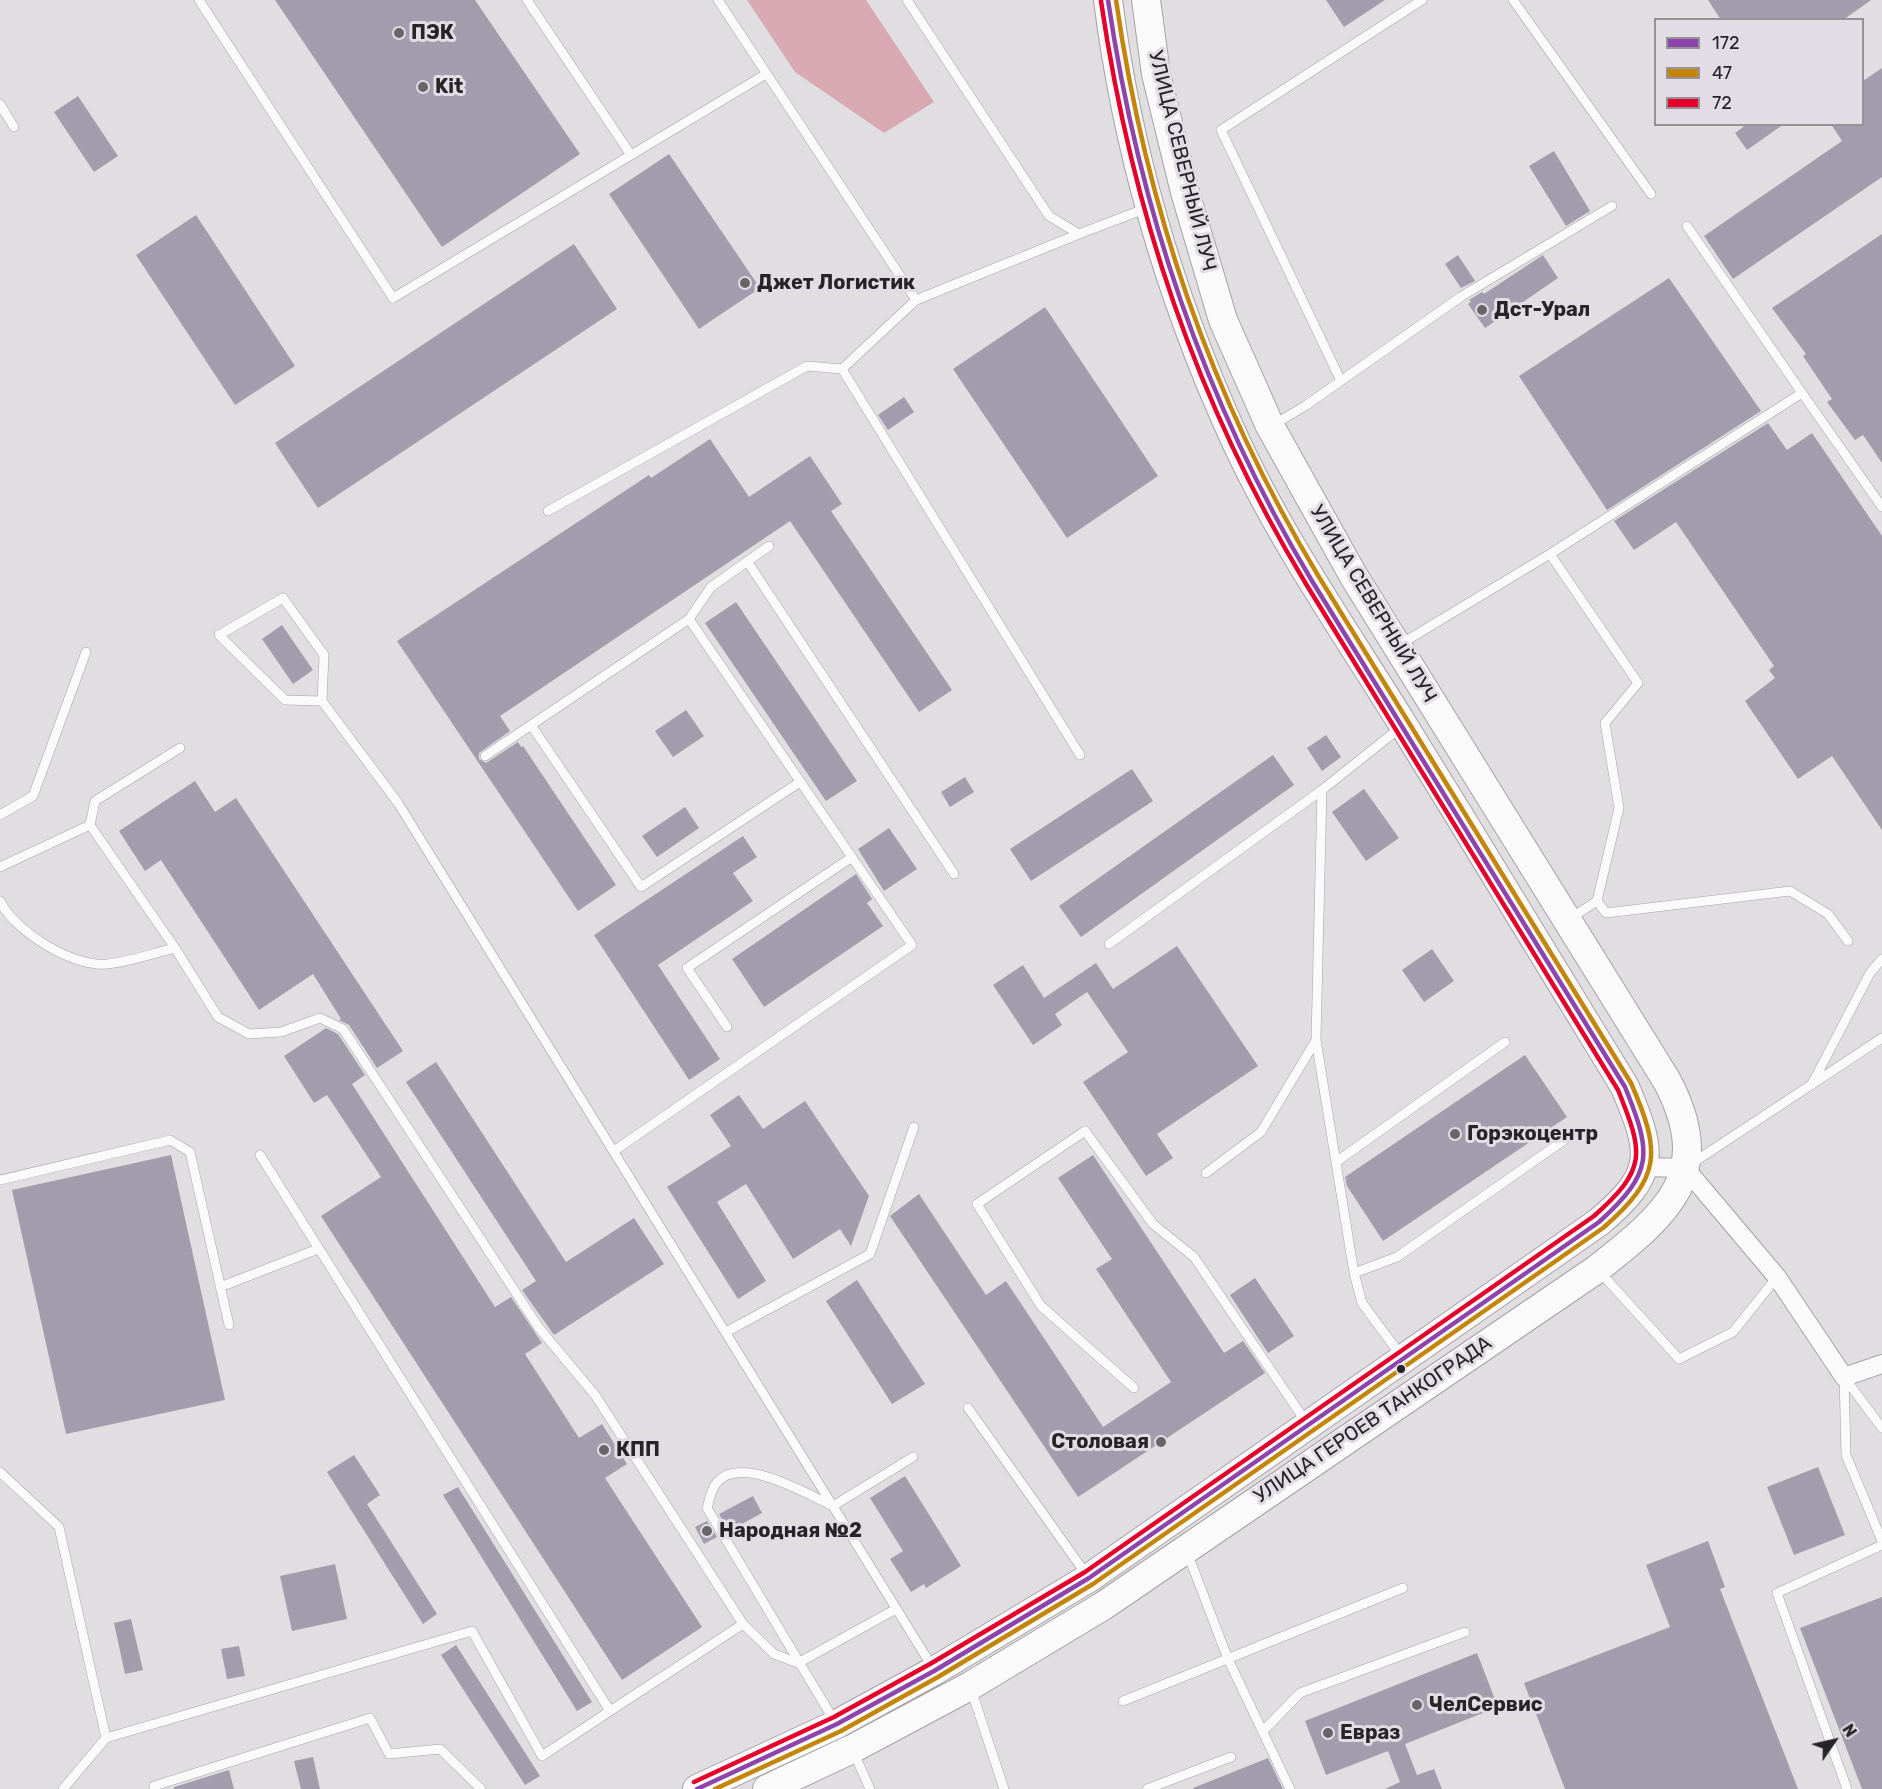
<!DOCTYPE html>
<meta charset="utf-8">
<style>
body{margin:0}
#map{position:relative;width:1882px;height:1789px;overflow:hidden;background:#e1dee2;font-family:Rubik,sans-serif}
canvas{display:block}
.legend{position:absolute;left:1654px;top:18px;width:210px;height:108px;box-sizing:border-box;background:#e2dce4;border:2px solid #979298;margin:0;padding:8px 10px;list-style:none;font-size:18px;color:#272427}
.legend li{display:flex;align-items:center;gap:12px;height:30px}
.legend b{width:30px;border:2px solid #979298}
.north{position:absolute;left:1804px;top:1711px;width:60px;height:60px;-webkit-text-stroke:4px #e2dce4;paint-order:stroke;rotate:56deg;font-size:16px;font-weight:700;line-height:24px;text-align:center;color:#272427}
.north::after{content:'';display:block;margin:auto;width:21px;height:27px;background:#272427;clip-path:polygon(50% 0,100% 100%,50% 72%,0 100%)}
</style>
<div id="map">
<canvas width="1882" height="1789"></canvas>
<ul class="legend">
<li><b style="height:8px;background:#8e44ad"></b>172</li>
<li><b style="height:8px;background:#c3860a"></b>47</li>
<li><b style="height:8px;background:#e4002b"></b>72</li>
</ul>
<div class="north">N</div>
</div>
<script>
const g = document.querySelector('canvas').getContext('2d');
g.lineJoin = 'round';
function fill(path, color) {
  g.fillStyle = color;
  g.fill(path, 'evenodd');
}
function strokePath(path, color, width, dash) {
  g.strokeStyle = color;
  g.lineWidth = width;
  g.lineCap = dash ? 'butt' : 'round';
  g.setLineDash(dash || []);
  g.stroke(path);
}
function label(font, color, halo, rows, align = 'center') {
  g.font = font + ' Rubik,sans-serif';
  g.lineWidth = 6;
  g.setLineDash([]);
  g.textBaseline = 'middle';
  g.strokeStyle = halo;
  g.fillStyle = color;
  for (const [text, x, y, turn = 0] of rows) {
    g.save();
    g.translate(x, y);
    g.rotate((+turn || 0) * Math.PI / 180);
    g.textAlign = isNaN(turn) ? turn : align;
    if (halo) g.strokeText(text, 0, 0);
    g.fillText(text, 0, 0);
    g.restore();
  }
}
fill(new Path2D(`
 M747,0H866L934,102L884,133L795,72Z`), '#d9a9b3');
fill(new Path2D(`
 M275,0H475L580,154L442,247Z
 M1326,0H1385L1344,27Z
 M1708,0H1871L1843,20H1721Z
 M1882,68V177L1733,279L1704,236L1842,141L1831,124H1863V81Z
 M78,96L118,156L94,172L54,112Z
 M1747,124H1784L1747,150L1735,133Z
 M1554,151L1590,211L1566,226L1529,166Z
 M669,154L760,288L699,329L609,194Z
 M196,215L295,366L235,405L136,255Z
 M1882,234V463L1863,435L1855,440L1827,402L1832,399L1803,356L1806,354L1772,308Z
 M574,244L617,309L318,508L275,443Z
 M1458,255L1475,281L1461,288L1445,264Z
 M1543,255L1558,278L1485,328L1468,304L1471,302L1469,300L1482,292L1484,294Z
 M1669,278L1761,411L1607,510L1519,376Z
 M1045,307L1158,476L1067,538L953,369Z
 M904,397L914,412L888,430L878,415Z
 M1768,423L1787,450L1812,433L1882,536V830L1832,756L1798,779L1745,701L1775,678L1769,670L1774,666L1676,522L1634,550L1614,521Z
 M710,439L749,497L810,456L842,504L831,511L952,690L919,712L790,521L500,716L510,731L479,753V759L486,763L518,742L521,747L523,746L616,885L578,911L397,641L649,475L651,478Z
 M736,602L857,781L826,801L705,623Z
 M282,625L313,670L293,684L262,639Z
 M686,710L704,736L673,757L655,731Z
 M1326,735L1341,757L1322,771L1307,748Z
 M1273,755L1294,785L1081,937L1059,906Z
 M1132,769L1153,801L1031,881L1010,849Z
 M965,777L974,792L950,807L941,792Z
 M195,781L215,812L236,798L403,1051L377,1068L349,1025L339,1020L341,1019L313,974L259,1010L161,860L145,871L119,831Z
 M1364,789L1399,838L1366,861L1332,812Z
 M685,807L699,828L657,857L642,836Z
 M889,828L917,869L884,891L858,849Z
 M743,836L757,857L733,873L753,901L658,965L720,1059L689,1080L594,935Z
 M856,874L872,899L867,903L883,926L764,1007L732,959Z
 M1177,946L1258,1066L1157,1134L1173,1158L1146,1176L1083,1082L1128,1052L1087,992L1055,1014L1062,1025L1033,1045L993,985L1023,965L1044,998L1096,963L1113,989Z
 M1432,949L1454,981L1424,1002L1402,970Z
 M326,1028L338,1034L365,1075L352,1084L495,1307L511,1297L542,1343L525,1354L579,1438L602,1424L627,1464L605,1478L702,1627L622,1680L321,1216L381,1177L327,1095L314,1103L284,1056Z
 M1525,1055L1567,1117L1383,1241L1347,1186L1345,1177Z
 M436,1062L566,1262L634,1218L664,1264L554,1335L522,1290L536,1281L406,1082Z
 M739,1095L763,1129L805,1101L869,1196L851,1246L840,1229L793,1259L746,1184L717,1202L766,1281L738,1299L667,1187L731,1146L710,1115Z
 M171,1155L225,1400L66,1434L12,1190Z
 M1093,1155L1224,1353L1243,1341L1265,1373L1078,1497L890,1216L919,1194L986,1295L1006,1281L1103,1427L1171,1382L1096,1269L1112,1259L1058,1178Z
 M1255,1278L1294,1336L1268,1353L1230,1295Z
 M857,1280L925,1384L892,1404L826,1301Z
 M354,1455L380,1495L367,1504L437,1614L423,1624L327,1472Z
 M1818,1467L1845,1535L1794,1555L1767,1487Z
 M905,1476L961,1566L926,1588L924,1584L911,1592L890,1559L903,1551L870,1498Z
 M458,1487L592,1702L577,1711L443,1495Z
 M753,1496L762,1513L729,1531L719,1514Z
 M707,1521L717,1537L704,1544L695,1527Z
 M1708,1541L1725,1587L1720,1589L1798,1789H1565L1524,1683L1670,1627L1646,1565Z
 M335,1564L347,1619L292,1631L280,1576Z
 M1882,1597V1789H1862L1800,1628Z
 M131,1619L143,1670L125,1674L114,1623Z
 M456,1645L540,1776L525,1785L441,1655Z
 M239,1646L245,1676L227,1679L221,1649Z
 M1477,1653L1498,1707L1405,1744L1417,1775L1434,1769L1442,1789H1385L1400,1782L1388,1751L1326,1775L1305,1721Z
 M313,1757L320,1789H301L294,1761Z
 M1268,1758L1283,1789H1193V1788Z
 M229,1770L234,1789H174V1787Z`), '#a29dac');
const lane = new Path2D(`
 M199,0L393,298L766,74
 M527,0L631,155
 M718,0L916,300
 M907,0L1049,216L1079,234L1147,208
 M1513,0L1651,194
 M0,104L14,127
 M1687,226L1802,393
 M1079,234L916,300L842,369L1080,755
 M1341,381L1221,130L1422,0
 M1273,425L1305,406L1462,296L1612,206
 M548,511L807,366L842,369
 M1550,554L1638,683L1605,723L1619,808L1597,901
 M747,561L954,874
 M1399,645L1550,554L1802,393L1882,507
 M322,701L285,700L219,635L283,598L324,655L322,701L398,803L933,1668
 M531,725L641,887L800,782
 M485,756L689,619L711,587L769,546
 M1322,790L1316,1040L1354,1273L1362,1303L1402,1357
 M0,815L33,796L86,652
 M90,825L95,801L180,748
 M0,867L90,825L175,948L218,1017L249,1034L281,1032L320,1018L343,1029L539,1328L595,1395L743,1624
 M0,901C14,931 74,968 107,964C130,962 153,953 175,948
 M1571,918L1597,901L1606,913L1790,891L1828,914L1848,941
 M1109,944L1322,790L1401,727
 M727,1027L687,968L852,857
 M1812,1084L1870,973L1882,959
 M614,1151L912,945L689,619
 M260,1155L610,1711L743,1624L774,1654L798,1663L896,1609
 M1336,1162L1505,1042
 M1691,1164L1882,1038
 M1206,1173L1261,1132L1316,1040
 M0,1180L170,1140L190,1152L229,1325
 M1599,1271L1679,1359L1733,1332L1777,1277
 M1354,1273L1397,1257L1567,1138
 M220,1287L318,1249
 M726,1332L870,1254L914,1127
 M1844,1377L1846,1455L1882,1541
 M1844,1377L1882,1428
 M1134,1388L1041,1306L977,1204L1085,1131L1153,1224L1194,1257L1306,1422
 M968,1408L1086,1574
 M0,1472L59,1527L106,1738
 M1187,1552L1228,1659L1290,1789
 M971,1689L1004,1789
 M1123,1701L1403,1588
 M835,1722L707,1508C709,1501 711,1491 715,1485C738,1452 806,1494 833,1506L913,1457
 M1263,1731L1300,1693L1465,1632
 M854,1753L870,1789
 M63,1789L106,1738L472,1631L542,1756L610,1711
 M154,1789V1786L370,1718L389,1754L440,1749L481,1789
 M1147,1789L1231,1757
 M1847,1789L1777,1593L1882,1545`);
const street = new Path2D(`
 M1645,1167L1685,1168L1777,1277L1844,1377L1882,1364`);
const primary = new Path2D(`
 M697,1789L837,1724L934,1671L1089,1578L1599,1222C1657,1173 1653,1154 1625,1087C1551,966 1477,844 1402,723C1343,628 1278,535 1232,433C1170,296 1127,149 1108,0
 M767,1789L852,1749L970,1686L1103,1606L1597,1269C1668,1213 1716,1174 1667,1081L1353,575L1270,426L1223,320L1185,192L1156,74L1146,0`);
strokePath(lane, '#a4a2a5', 10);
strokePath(street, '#a4a2a5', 20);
strokePath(primary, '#a4a2a5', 30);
strokePath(lane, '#fafafb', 9);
strokePath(street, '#fafafb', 18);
strokePath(primary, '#fafafb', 28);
strokePath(new Path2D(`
 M697,1789L837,1724L934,1671L1089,1578L1599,1222C1654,1172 1652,1154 1625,1087L1312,581C1203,399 1139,209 1108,0`), '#8e44ad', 4.5);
strokePath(new Path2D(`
 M715,1789L841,1731L938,1677L1093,1584L1603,1228C1662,1177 1661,1152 1631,1083L1319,577C1210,396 1146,208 1116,0`), '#c3860a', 4.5);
strokePath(new Path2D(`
 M694,1782L834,1717L930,1664L1085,1572L1594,1216C1647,1169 1644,1154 1618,1090L1306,584C1196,402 1132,212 1101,1`), '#e4002b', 4.5);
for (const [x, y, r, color] of [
 [399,33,6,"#686568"],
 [423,87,6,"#686568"],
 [745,283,6,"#686568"],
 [1482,310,6,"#686568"],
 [1455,1134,6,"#686568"],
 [1401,1369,5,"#272427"],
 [1161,1442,6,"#686568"],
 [604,1450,6,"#686568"],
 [707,1531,6,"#686568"],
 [1417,1705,6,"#686568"],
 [1328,1733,6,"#686568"]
]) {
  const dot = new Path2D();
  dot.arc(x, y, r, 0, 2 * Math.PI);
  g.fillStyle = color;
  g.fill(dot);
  strokePath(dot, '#e2dce4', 2);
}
label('bold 20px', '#272427', '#e2dce4', [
 ["ПЭК",411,33],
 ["Kit",435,87],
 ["Джет Логистик",757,283],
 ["Дст-Урал",1494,310],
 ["Горэкоцентр",1467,1134],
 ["Столовая",1149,1442,"right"],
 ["КПП",616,1450],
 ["Народная №2",719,1531],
 ["ЧелСервис",1429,1705],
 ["Евраз",1340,1733]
], 'left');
label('20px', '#272427', '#e2dce4', [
 ["УЛИЦА СЕВЕРНЫЙ ЛУЧ",1182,161,76],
 ["УЛИЦА СЕВЕРНЫЙ ЛУЧ",1373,604,59],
 ["УЛИЦА ГЕРОЕВ ТАНКОГРАДА",1373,1420,-34]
]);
</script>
